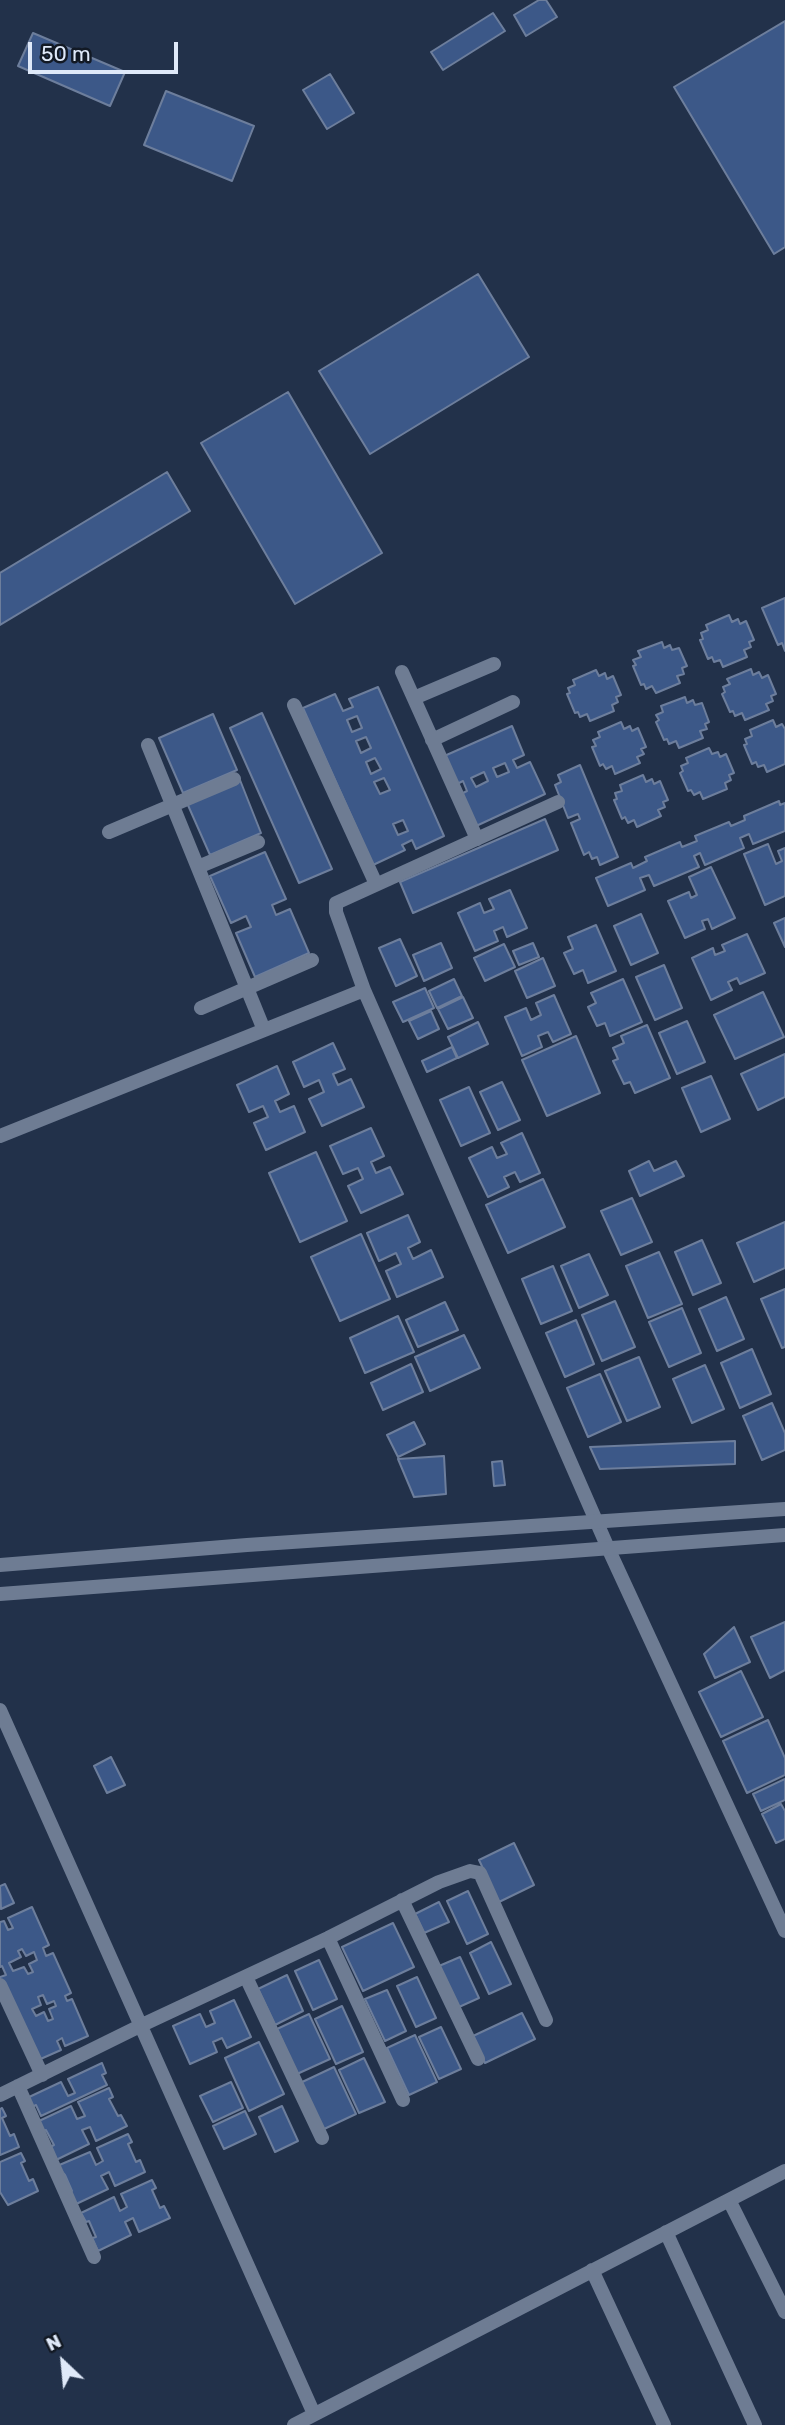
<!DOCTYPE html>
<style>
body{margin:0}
#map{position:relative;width:785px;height:2425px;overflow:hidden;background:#22314a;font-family:Rubik,sans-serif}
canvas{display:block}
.north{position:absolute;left:28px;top:2327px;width:70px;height:70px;-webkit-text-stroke:5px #121924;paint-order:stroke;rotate:334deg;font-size:19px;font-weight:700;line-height:28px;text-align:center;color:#dfe9f9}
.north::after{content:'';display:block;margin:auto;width:24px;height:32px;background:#dfe9f9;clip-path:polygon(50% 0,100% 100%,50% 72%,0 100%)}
.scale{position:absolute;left:28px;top:42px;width:150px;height:32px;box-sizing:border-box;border:4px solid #dfe9f9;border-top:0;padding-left:9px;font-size:21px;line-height:24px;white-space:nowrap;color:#dfe9f9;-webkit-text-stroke:5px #121924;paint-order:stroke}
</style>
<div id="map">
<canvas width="785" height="2425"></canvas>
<div class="north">N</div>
<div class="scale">50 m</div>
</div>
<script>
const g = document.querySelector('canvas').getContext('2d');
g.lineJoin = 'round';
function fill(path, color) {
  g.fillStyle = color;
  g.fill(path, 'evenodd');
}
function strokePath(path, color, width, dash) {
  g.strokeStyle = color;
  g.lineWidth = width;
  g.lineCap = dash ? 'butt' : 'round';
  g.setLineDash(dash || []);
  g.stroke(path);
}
const building = new Path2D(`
 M539,0H546L557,17L526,36L514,15Z
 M493,13L505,31L443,70L431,52Z
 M785,21V247L774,254L674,87Z
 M33,33L125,72L110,106L18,66Z
 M330,74L354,113L327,129L303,90Z
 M166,91L254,126L232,181L144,145Z
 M478,274L529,357L370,454L319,371Z
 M288,392L382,553L295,604L201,443Z
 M167,472L190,511L0,625V573Z
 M785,598V651L782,643L778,645L762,608Z
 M729,615L732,622L738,619L740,624L746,621L754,640L749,642L751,647L744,650L747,657L723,667L720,660L714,662L712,657L708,659L700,640L703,639L701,633L708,630L706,625Z
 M662,642L664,648L670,645L672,650L679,648L687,666L682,668L684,674L677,676L680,683L656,693L652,686L646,689L644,684L641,685L633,666L636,665L633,660L641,657L638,651Z
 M751,669L753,675L759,672L762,678L768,675L776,694L771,696L773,701L766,704L769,710L745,720L742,713L735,716L733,711L730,712L722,694L725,692L723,687L730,684L727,679Z
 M596,670L599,676L605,673L607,679L613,676L621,695L616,697L618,702L612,705L614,711L590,721L587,714L580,717L578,712L575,713L567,694L570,693L568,688L575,685L573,680Z
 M378,687L444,836L416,849L412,840L402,845L405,850L373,865L303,708L335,694L343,711L353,707L349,699ZM357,716L362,728L352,732L347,720ZM366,737L371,748L361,753L356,741ZM375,758L381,769L371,774L366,762ZM384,778L390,790L380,794L374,782ZM403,820L408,831L398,835L393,824Z
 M685,697L687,703L693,700L695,705L702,703L709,722L705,724L707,729L700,731L703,738L679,748L676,741L669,744L667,739L664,740L656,722L659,720L656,715L663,712L661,706Z
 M262,713L332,869L299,883L230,728Z
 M213,714L237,770L183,793L159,738Z
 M773,720L776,727L782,724L785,729V764L767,772L764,765L758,767L756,762L752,764L744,745L747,744L745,739L752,736L750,730Z
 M621,722L624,729L630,726L632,731L638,728L646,747L641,749L644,754L637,757L640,763L615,774L612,766L606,769L603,764L600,766L592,747L596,746L593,740L600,737L598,732Z
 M512,726L524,755L513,760L517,768L530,762L545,794L474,827L459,795L467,791L463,781L455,785L442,757ZM505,763L509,772L497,777L493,768ZM484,772L488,781L476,787L471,778Z
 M709,748L712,754L718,752L720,757L726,754L734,773L729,775L731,780L725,783L727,789L703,799L700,792L694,795L691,790L688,791L680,773L683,771L681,766L688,763L686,758Z
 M580,765L618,857L600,865L597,857L592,859L589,852L584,855L571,823L580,819L578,814L568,818L555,785L561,782L558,775Z
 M643,775L646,782L652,779L654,784L660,781L668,800L663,802L665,807L658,810L661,816L637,827L634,820L628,823L625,817L622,819L614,800L617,799L615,793L622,791L620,785Z
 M240,780L261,833L210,855L187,803Z
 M779,801L780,805L785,803V831L753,844L749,834L740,838L744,848L705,865L700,853L694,856L699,867L654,886L649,875L640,878L645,890L608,906L596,878L631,863L633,868L647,861L645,857L680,842L682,847L697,841L695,836L729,822L731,826L745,820L744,816Z
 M545,819L558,850L413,913L400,882Z
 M768,844L776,864L782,861L778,851L785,848V896L765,905L744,854Z
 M265,852L286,899L272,905L276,915L290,909L309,953L255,977L236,933L251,927L246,916L231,923L210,876Z
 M711,867L735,918L712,929L708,919L702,921L705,929L685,938L668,901L689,892L691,898L697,895L689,877Z
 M510,890L527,928L507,937L503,927L494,931L498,941L475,951L458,913L480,903L484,913L494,909L489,899Z
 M641,914L658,953L631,965L614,926Z
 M785,918V947L774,923Z
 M596,925L616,971L588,983L583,970L574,974L564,953L573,949L568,937Z
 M747,934L765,973L740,984L737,978L728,982L732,990L711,1000L692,958L713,948L715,955L725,951L722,945Z
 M400,939L417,976L396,986L379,948Z
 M441,943L452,968L424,981L413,955Z
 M533,943L539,957L519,965L513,951Z
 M504,944L515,967L485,981L474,958Z
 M543,958L555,986L527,998L515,971Z
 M664,965L682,1008L655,1020L636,977Z
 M454,979L462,996L437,1008L429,991Z
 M623,979L642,1022L610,1036L605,1023L597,1026L588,1007L596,1003L591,993Z
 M425,988L434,1008L403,1022L393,1002Z
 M763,992L784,1037L735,1059L714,1015Z
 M554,995L571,1034L553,1042L548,1032L538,1036L542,1047L522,1056L505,1017L526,1008L531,1020L541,1015L536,1003Z
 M463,997L473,1018L448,1029L438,1009Z
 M431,1011L439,1029L418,1039L409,1021Z
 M687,1021L705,1062L677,1074L659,1033Z
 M478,1022L488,1044L458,1058L448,1037Z
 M647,1025L670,1078L635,1093L630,1082L624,1084L613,1061L618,1059L613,1048L624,1043L621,1036Z
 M576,1036L600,1093L547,1116L522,1060Z
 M333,1043L345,1069L333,1074L338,1085L351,1079L364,1107L322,1126L309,1099L324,1092L319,1080L304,1087L293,1062Z
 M452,1047L457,1058L427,1072L422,1061Z
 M785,1054V1097L758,1110L741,1074Z
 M277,1066L289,1094L275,1101L280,1112L294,1106L305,1132L266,1150L254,1123L268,1117L263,1106L249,1112L237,1085Z
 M711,1076L730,1119L701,1132L682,1088Z
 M502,1082L520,1120L498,1130L480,1092Z
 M469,1087L490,1133L461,1146L440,1100Z
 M371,1128L384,1156L371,1162L376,1173L390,1167L403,1194L361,1213L348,1186L363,1179L358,1168L343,1174L330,1146Z
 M522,1133L540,1173L520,1182L515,1172L504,1177L509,1187L488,1197L469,1158L492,1147L497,1158L507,1154L501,1143Z
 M316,1152L347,1221L300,1242L269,1173Z
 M649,1161L654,1171L676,1161L684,1176L640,1196L629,1171Z
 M543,1179L565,1227L508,1253L486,1205Z
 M632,1198L652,1242L621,1255L601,1211Z
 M408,1215L420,1242L408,1248L413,1259L431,1250L443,1277L397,1297L386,1271L401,1264L396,1253L379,1261L367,1233Z
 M785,1222V1268L754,1282L737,1243Z
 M361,1234L390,1299L340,1321L311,1257Z
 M702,1240L721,1283L693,1295L675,1252Z
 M659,1252L682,1304L648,1318L626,1266Z
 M589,1254L608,1295L579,1308L561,1266Z
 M553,1266L572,1311L541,1324L522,1279Z
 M785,1289V1347L782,1348L761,1299Z
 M726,1297L744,1339L717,1351L699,1309Z
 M615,1301L635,1347L602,1361L582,1315Z
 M445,1302L458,1330L418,1347L406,1320Z
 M682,1308L701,1353L669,1367L649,1322Z
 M398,1316L414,1352L365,1373L350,1338Z
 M576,1320L594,1364L565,1377L546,1333Z
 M464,1335L480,1368L430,1391L415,1357Z
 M752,1349L771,1394L740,1408L721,1363Z
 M639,1357L660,1407L627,1421L605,1371Z
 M411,1364L423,1392L383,1410L371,1383Z
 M705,1365L724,1409L692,1423L673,1379Z
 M600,1374L621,1422L588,1437L567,1388Z
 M772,1403L785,1433V1450L762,1460L743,1416Z
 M414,1422L425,1444L398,1457L387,1435Z
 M735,1441V1464L600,1469L590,1447Z
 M444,1456L446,1494L414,1497L398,1459Z
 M502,1461L505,1485L494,1486L492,1462Z
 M785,1622V1670L770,1678L751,1637Z
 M734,1627L750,1662L715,1678L704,1654Z
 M741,1671L763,1717L721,1737L699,1692Z
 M768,1720L785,1758V1775L747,1793L723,1741Z
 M111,1757L125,1785L107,1793L94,1766Z
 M785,1779V1800L761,1811L753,1794Z
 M781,1804L785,1811V1839L776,1843L762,1814Z
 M514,1843L534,1885L499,1902L479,1860Z
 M5,1884L14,1903L1,1909L0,1886Z
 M468,1891L488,1934L467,1944L447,1901Z
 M439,1902L449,1922L424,1933L415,1914Z
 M32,1907L49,1945L43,1948L46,1956L53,1953L71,1993L65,1996L67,2001L72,1999L88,2036L65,2046L62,2038L57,2041L61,2050L36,2061L0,1980V1977L6,1975L2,1966L0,1967V1922L4,1921L8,1930L13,1928L8,1918ZM22,1949L26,1956L34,1952L37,1960L29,1964L33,1972L28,1974L24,1967L13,1971L9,1963L21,1957L18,1951ZM43,1995L47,2004L54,2001L56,2006L49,2009L53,2019L48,2021L44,2012L36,2016L32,2009L41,2005L38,1997Z
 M393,1923L414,1967L363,1991L342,1947Z
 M491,1942L511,1984L489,1994L470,1953Z
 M460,1957L479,1998L459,2007L439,1966Z
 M319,1960L337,1999L313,2010L295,1971Z
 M287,1975L303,2011L275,2025L258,1989Z
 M417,1977L436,2018L416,2027L397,1986Z
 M387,1990L406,2031L385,2041L365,1999Z
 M234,2000L251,2037L227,2048L222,2038L213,2042L217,2052L190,2064L173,2026L200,2014L206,2027L215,2023L210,2011Z
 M342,2006L363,2052L336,2064L315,2019Z
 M522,2013L535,2039L485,2063L473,2036Z
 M309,2014L330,2059L297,2074L277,2029Z
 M441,2027L461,2069L439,2079L419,2037Z
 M415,2035L437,2082L409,2095L387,2048Z
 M259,2042L284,2094L249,2111L225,2058Z
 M364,2058L385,2102L359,2113L339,2070Z
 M102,2063L106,2073L102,2075L107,2085L41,2116L36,2105L32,2107L27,2098L61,2082L68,2096L75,2093L68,2079Z
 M334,2067L356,2114L322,2130L300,2083Z
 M231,2082L243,2108L213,2122L200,2096Z
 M109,2088L113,2097L109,2099L118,2116L121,2115L127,2126L96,2141L90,2127L82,2130L89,2144L56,2160L50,2147L54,2145L46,2130L43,2131L39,2121L71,2106L77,2119L85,2116L78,2102Z
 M282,2106L298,2141L275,2152L259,2117Z
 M2,2108L6,2116L2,2118L10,2136L14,2134L19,2147L0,2155V2109Z
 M245,2111L256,2134L224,2149L213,2126Z
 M128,2134L132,2142L128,2144L136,2162L140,2160L145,2172L115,2186L109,2172L101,2176L108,2189L74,2205L68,2192L72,2191L65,2175L57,2166L90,2152L96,2165L103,2161L97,2148Z
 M21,2153L25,2161L21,2163L29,2181L33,2179L38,2191L8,2205L0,2192V2162Z
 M152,2180L156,2188L152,2190L160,2208L164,2206L170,2218L139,2232L133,2218L125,2222L131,2235L98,2251L92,2238L96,2237L89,2221L86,2222L81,2213L114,2197L120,2211L127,2207L121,2194Z`);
fill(building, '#3c5888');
strokePath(building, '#6d7e9c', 2);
strokePath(new Path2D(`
 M402,672L477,839
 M414,698L494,664
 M294,705L376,884
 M432,740L513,702
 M148,745L264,1030
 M109,832L234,779
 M198,867L258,842
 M364,990L336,912V903L558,802
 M201,1008L312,960
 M0,1136L364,990L608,1548L785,1931
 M0,1710L314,2414
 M402,1900L478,2059
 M328,1938L403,2100
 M246,1977L322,2138
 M0,1985L42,2075
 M18,2086L94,2257
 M0,2095L142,2025L328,1938L439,1882L470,1871L480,1873L546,2020
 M729,2200L785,2312
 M666,2232L755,2425
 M592,2270L664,2425
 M294,2425L785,2171`), '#6e7c93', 14);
strokePath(new Path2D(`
 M0,1565L247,1545L785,1509
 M0,1594L785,1535`), '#6e7c93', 14);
</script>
